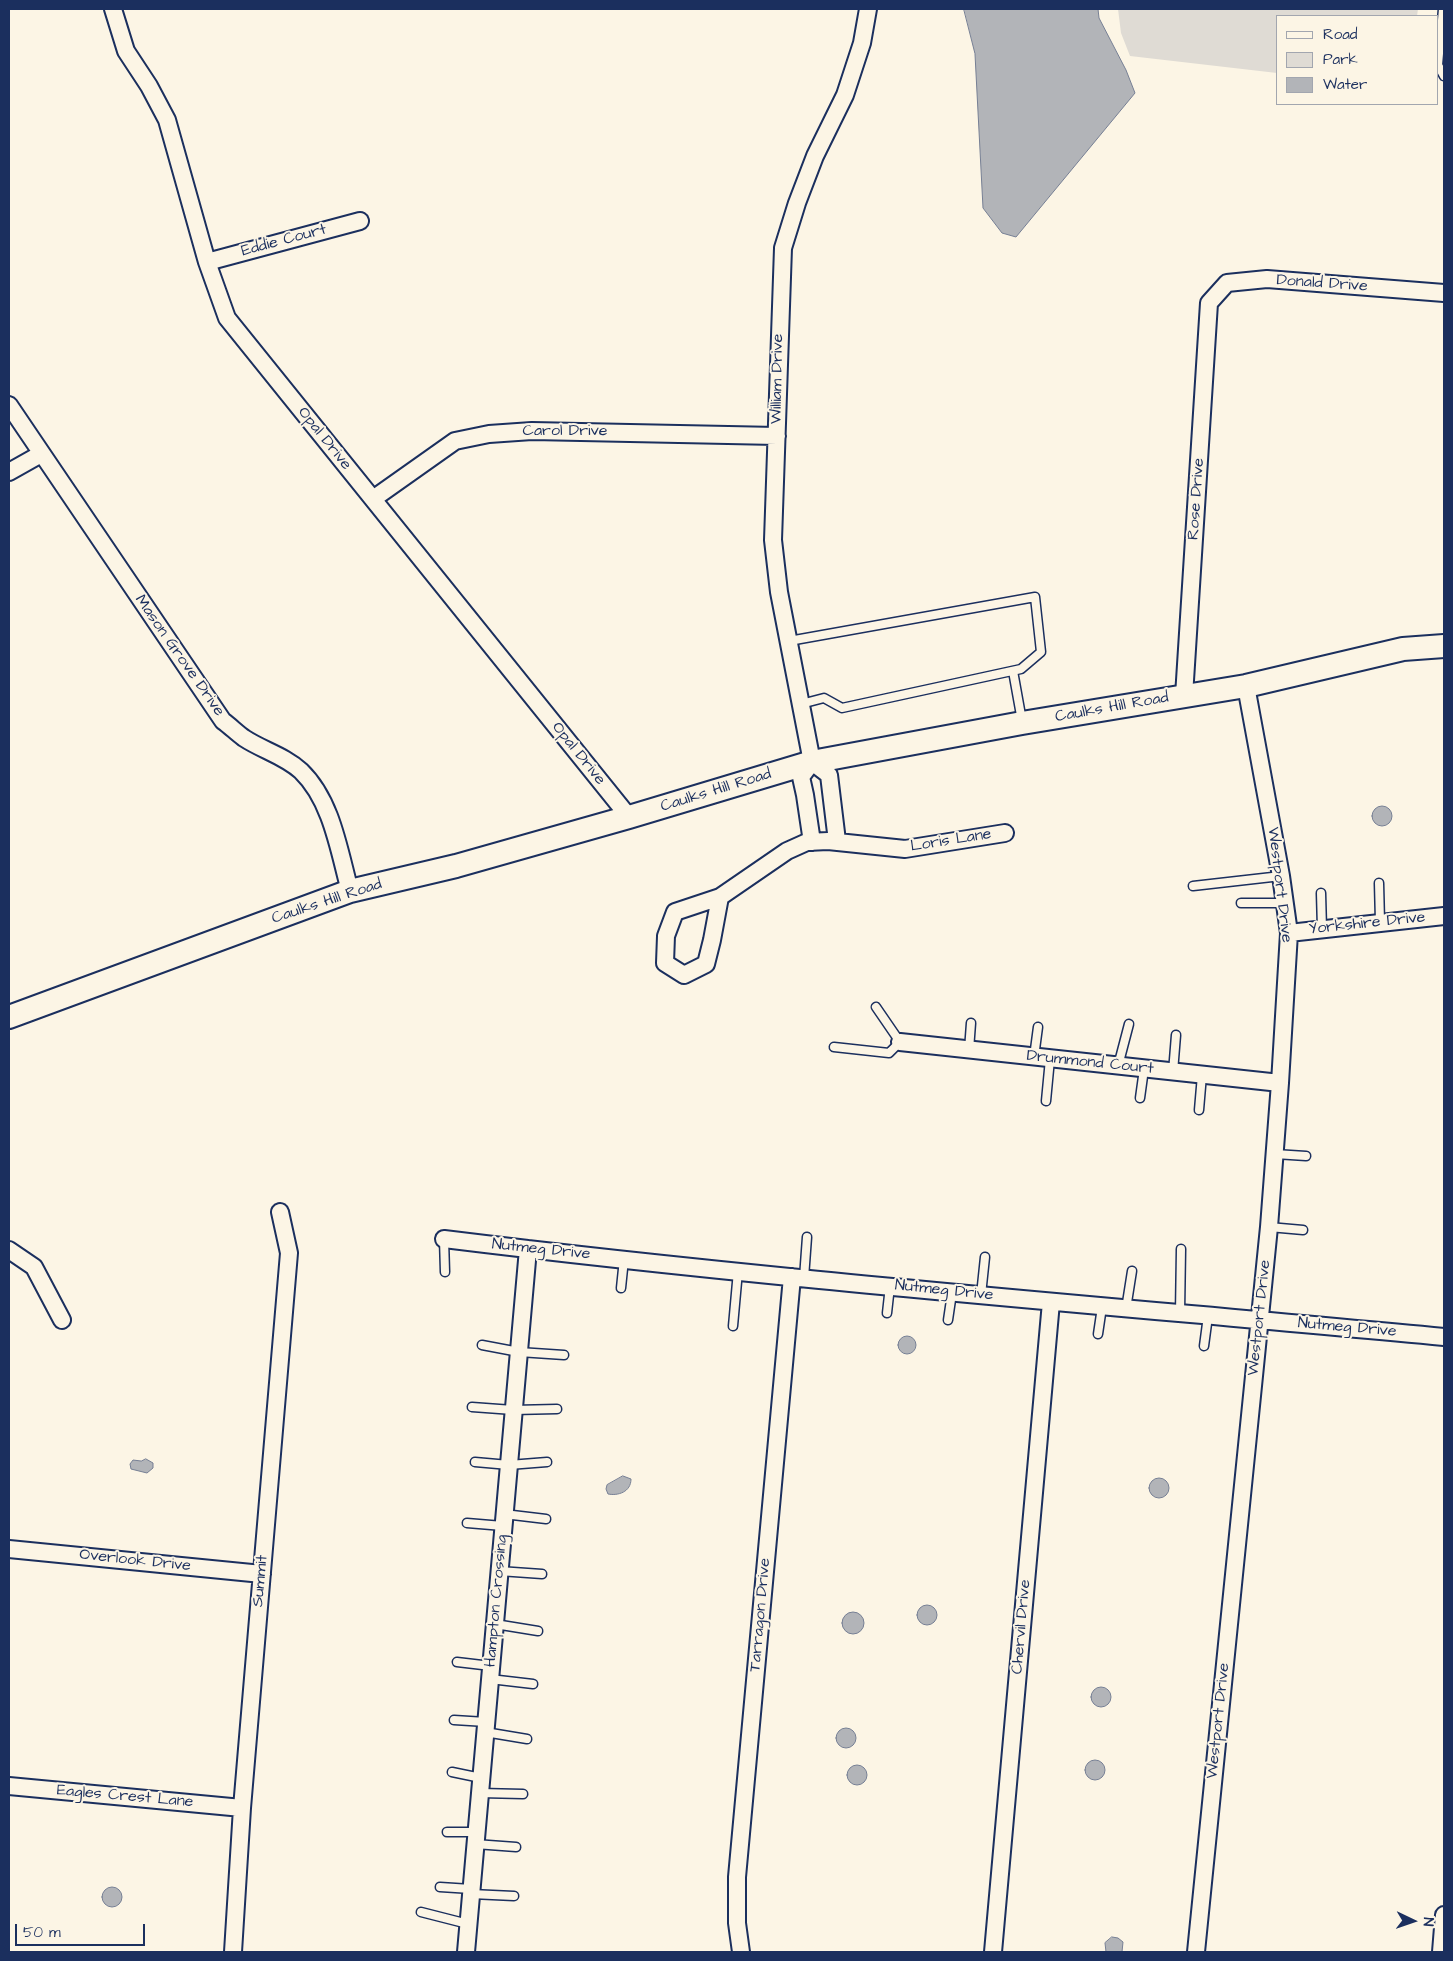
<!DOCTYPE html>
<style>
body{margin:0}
#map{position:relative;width:1453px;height:1961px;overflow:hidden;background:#fcf5e5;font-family:"Architects Daughter",sans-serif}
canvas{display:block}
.frame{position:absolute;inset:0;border:10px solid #1b2f5e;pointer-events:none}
.legend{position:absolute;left:1276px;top:15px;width:162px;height:90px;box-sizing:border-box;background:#fcf5e5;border:1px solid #a2a6af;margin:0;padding:6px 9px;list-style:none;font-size:15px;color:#1b2f5e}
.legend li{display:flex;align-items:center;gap:10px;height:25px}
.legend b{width:25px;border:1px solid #a2a6af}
.north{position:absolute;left:1388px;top:1896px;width:50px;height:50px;-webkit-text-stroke:4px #fcf5e5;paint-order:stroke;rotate:93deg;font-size:14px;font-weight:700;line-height:20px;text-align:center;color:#1b2f5e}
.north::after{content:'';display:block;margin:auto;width:18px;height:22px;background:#1b2f5e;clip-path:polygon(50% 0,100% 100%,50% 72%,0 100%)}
.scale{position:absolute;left:15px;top:1924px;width:130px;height:22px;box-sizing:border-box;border:2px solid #1b2f5e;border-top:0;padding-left:6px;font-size:15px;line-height:18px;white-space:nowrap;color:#1b2f5e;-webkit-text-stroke:4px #fcf5e5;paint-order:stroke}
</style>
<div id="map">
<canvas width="1453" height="1961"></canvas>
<div class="frame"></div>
<ul class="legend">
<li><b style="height:6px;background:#fcf5e5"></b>Road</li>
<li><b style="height:14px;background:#dfdbd4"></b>Park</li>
<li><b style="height:14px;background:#b2b4b8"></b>Water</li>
</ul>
<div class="north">N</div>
<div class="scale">50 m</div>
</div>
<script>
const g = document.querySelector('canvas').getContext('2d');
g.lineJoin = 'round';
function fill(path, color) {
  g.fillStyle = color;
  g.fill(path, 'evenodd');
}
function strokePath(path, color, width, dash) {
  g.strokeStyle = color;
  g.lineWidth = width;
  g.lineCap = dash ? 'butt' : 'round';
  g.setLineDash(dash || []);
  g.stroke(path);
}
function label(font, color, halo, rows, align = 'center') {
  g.font = font + ' "Architects Daughter",sans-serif';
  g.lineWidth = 4;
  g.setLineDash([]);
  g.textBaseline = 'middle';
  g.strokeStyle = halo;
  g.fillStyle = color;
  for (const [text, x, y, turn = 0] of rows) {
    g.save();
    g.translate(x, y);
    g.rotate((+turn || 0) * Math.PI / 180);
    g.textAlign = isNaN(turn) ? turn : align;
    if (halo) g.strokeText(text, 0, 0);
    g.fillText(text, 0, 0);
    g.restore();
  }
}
fill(new Path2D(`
 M1118,9H1418L1417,16H1277V73L1130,56L1121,33Z`), '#dfdbd4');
const water = new Path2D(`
 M964,9H1098L1099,18L1126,70L1135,93L1016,237L1002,233L983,208L975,54Z
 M1372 816a10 10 0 1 1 20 0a10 10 0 1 1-20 0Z
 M898 1345a9 9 0 1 1 18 0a9 9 0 1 1-18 0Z
 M146,1459L153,1463V1468L147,1473L131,1469L130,1464L133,1460L141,1461Z
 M623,1476L631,1479C631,1492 618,1496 608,1494L606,1489L607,1485Z
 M1149 1488a10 10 0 1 1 20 0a10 10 0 1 1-20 0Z
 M917 1615a10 10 0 1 1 20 0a10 10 0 1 1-20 0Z
 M842 1623a11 11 0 1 1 22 0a11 11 0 1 1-22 0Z
 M1091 1697a10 10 0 1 1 20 0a10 10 0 1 1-20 0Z
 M836 1738a10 10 0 1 1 20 0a10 10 0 1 1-20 0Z
 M1085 1770a10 10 0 1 1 20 0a10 10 0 1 1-20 0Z
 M847 1775a10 10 0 1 1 20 0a10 10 0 1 1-20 0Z
 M102 1897a10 10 0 1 1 20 0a10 10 0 1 1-20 0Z
 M1112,1937L1118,1938L1123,1942L1122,1952H1106L1105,1943Z`);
fill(water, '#b2b4b8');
strokePath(water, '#767f94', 1);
const lane = new Path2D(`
 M1443,9L1438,65L1444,76
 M789,641L1035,597L1041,652L1021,669L842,708L824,698L801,704
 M1013,671L1022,721
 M1379,883L1380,922
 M1193,886L1281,876
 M1321,893L1322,929
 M1241,903H1285
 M834,1047L889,1053L900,1042L876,1007
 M969,1050L971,1023
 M1034,1057L1038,1027
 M1118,1066L1129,1024
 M1173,1072L1176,1035
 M1140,1098L1144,1069
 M1046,1101L1050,1059
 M1199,1110L1202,1075
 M1275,1154L1306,1156
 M1269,1227L1303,1230
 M444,1239L445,1272
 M804,1278L807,1237
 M621,1288L624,1259
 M981,1295L985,1257
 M1126,1309L1132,1271
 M887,1313L890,1286
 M1180,1313L1181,1249
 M948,1320L952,1293
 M733,1326L738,1271
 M1098,1334L1102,1307
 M482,1345L519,1352L564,1355
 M1204,1346L1208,1316
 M472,1407L513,1410L557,1409
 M475,1462L509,1465L547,1462
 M504,1514L546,1519
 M467,1523L503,1526
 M499,1571L542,1574
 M495,1624L538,1631
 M457,1662L491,1666
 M490,1679L533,1684
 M454,1720L486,1722
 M485,1732L527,1739
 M452,1772L481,1778
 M480,1793L523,1794
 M447,1832H476
 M475,1844L516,1847
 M440,1887L471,1889
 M471,1894L514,1896
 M421,1912L468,1924`);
const street = new Path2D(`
 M113,9L126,51L149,86L167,120L207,262L227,318L629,817
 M207,262L360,221
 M9,405L223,721C230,726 237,733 244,738C262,750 285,756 301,771C332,801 339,851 350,891
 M9,472L41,454
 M373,499L455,441L489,434L532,431L777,436
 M1184,696L1209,303L1227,283L1267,279L1444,293
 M812,762L779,592L773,540L783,248L797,203L815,156L845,95L862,43L868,9
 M812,762L829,775L837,841
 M812,842L805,795L801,777L812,762
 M720,897L675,912L666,936L665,963L684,975L706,964L712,940L720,897L787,851L807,842L828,841L905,849L1005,833
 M1289,933L1444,916
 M900,1042L1280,1083
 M444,1239C776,1280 1111,1306 1444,1337
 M9,1250L34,1267L62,1320
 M9,1549L262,1574
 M9,1786L242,1808
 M233,1952L242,1808L289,1253L280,1212
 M466,1952L528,1249
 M741,1952L737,1923V1877L792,1277
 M993,1952L1051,1302
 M1196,1952L1269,1227L1280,1083L1289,933L1281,876L1246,686
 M1441,1952L1444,1915`);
const secondary = new Path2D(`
 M9,1017L350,891L456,866L629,817L812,762L1022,723L1246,686L1403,649L1444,646`);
strokePath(lane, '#1b2f5e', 11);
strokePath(street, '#1b2f5e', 20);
strokePath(secondary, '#1b2f5e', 26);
strokePath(lane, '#fcf5e5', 8);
strokePath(street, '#fcf5e5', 16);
strokePath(secondary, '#fcf5e5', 22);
label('16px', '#1b2f5e', '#fcf5e5', [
 ["Eddie Court",284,241,-15],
 ["Donald Drive",1322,284,4],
 ["William Drive",778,379,-89],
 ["Carol Drive",565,432],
 ["Opal Drive",324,439,51],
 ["Rose Drive",1197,499,-86],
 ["Mason Grove Drive",179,656,55],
 ["Caulks Hill Road",1112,708,-10],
 ["Opal Drive",578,754,51],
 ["Caulks Hill Road",716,791,-17],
 ["Loris Lane",951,841,-9],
 ["Westport Drive",1279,885,83],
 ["Caulks Hill Road",327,902,-18],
 ["Yorkshire Drive",1367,924,-6],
 ["Drummond Court",1090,1063,6],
 ["Nutmeg Drive",541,1250,6],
 ["Nutmeg Drive",944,1291,6],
 ["Westport Drive",1260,1318,-84],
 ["Nutmeg Drive",1347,1328,5],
 ["Overlook Drive",135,1561,6],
 ["Summit",261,1581,-85],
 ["Hampton Crossing",497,1601,-85],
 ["Tarragon Drive",761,1615,-85],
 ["Chervil Drive",1022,1627,-85],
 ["Westport Drive",1219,1721,-84],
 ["Eagles Crest Lane",125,1797,5]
]);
</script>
